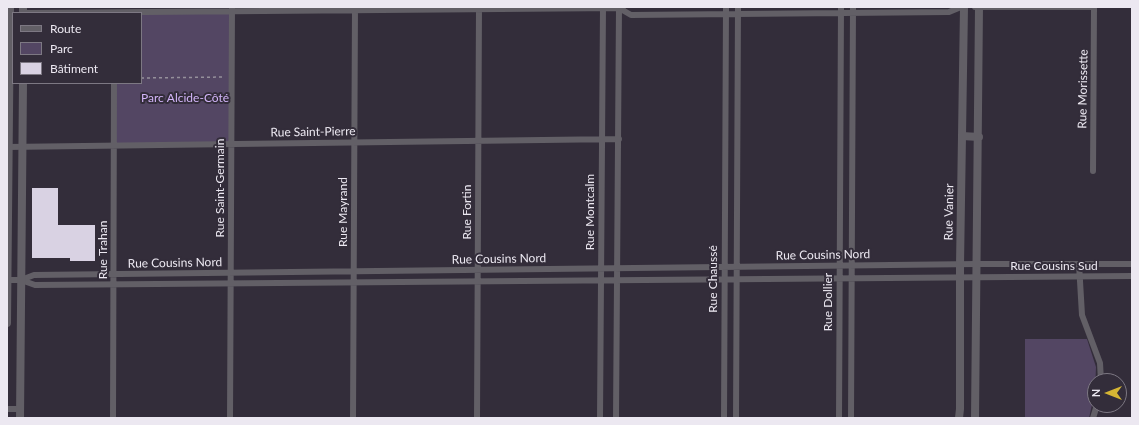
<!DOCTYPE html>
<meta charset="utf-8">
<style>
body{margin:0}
#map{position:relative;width:1139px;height:425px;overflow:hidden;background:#332d3a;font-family:Lato,sans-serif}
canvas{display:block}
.frame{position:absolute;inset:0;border:8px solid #ece8f1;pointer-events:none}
.legend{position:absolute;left:12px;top:12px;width:130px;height:72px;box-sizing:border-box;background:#332d3a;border:1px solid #7d7883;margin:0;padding:5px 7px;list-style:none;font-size:12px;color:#ece8f1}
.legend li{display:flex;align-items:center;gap:8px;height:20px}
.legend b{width:20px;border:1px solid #7d7883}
.north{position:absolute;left:1087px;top:373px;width:40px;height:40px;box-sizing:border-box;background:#332d3a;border:1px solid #7d7883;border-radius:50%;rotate:270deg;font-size:11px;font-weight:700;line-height:16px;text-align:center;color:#ece8f1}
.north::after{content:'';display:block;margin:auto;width:14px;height:18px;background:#d5b534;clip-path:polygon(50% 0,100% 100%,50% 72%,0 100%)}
</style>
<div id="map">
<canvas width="1139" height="425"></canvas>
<div class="frame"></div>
<ul class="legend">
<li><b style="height:5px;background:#625f66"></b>Route</li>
<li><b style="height:11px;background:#534663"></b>Parc</li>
<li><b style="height:11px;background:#d9d2e3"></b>Bâtiment</li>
</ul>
<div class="north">N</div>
</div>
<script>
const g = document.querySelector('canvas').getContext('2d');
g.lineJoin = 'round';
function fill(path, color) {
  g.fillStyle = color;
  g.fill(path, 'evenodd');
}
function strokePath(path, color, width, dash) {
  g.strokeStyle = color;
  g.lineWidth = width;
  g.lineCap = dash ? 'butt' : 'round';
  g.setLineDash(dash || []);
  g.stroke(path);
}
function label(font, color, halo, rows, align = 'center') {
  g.font = font + ' Lato,sans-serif';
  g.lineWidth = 4;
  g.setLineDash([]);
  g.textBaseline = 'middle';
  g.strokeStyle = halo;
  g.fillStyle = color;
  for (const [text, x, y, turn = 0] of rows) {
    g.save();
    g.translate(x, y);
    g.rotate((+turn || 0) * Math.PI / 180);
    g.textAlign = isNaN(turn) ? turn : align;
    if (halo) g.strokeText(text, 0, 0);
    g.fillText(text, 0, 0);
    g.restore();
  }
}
fill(new Path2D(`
 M232,11V144L114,146V83H141V13Z
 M1025,339H1087L1096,367L1095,391L1089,418H1025Z`), '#534663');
fill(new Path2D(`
 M32,188H58V225H95V261H70V258H32Z`), '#d9d2e3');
strokePath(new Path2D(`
 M141,78L225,77`), '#95909b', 1.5, [3, 3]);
strokePath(new Path2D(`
 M975,7H1093
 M619,8L631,15L949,12L961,7
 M26,13L619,8L623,7
 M7,147L619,139
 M1093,171L1094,7
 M1079,264L1082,315L1100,363L1101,381
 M7,280H21L34,275L977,264H1132
 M21,280L35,285L1132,276
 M7,409H20
 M113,418L114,83
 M230,418L232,7
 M353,418L355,7
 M477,418L479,7
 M600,418L603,7
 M616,418L619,7
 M724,418L726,7
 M736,418L738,7
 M839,418L841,7
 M851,418L853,7
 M1093,418L1097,405`), '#625f66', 6);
strokePath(new Path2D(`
 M23,13V7
 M962,136L979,137
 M7,323L10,7
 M20,418L23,83
 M959,418L960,409V265L964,7
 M975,418L979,7`), '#625f66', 8);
label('12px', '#ece8f1', '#332d3a', [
 ["Rue Morissette",1083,89,-89],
 ["Rue Saint-Pierre",313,132,-1],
 ["Rue Saint-Germain",220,188,-90],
 ["Rue Mayrand",343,212,-90],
 ["Rue Fortin",467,212,-90],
 ["Rue Montcalm",590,212,-90],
 ["Rue Vanier",949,212,-89],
 ["Rue Trahan",103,250,-90],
 ["Rue Cousins Nord",823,255,-1],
 ["Rue Cousins Nord",499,259,-1],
 ["Rue Cousins Nord",175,263,-1],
 ["Rue Cousins Sud",1054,266],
 ["Rue Chaussé",713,279,-90],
 ["Rue Dollier",828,302,-90]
]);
label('12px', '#d2b4f8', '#332d3a', [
 ["Parc Alcide-Côté",185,98]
]);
</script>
